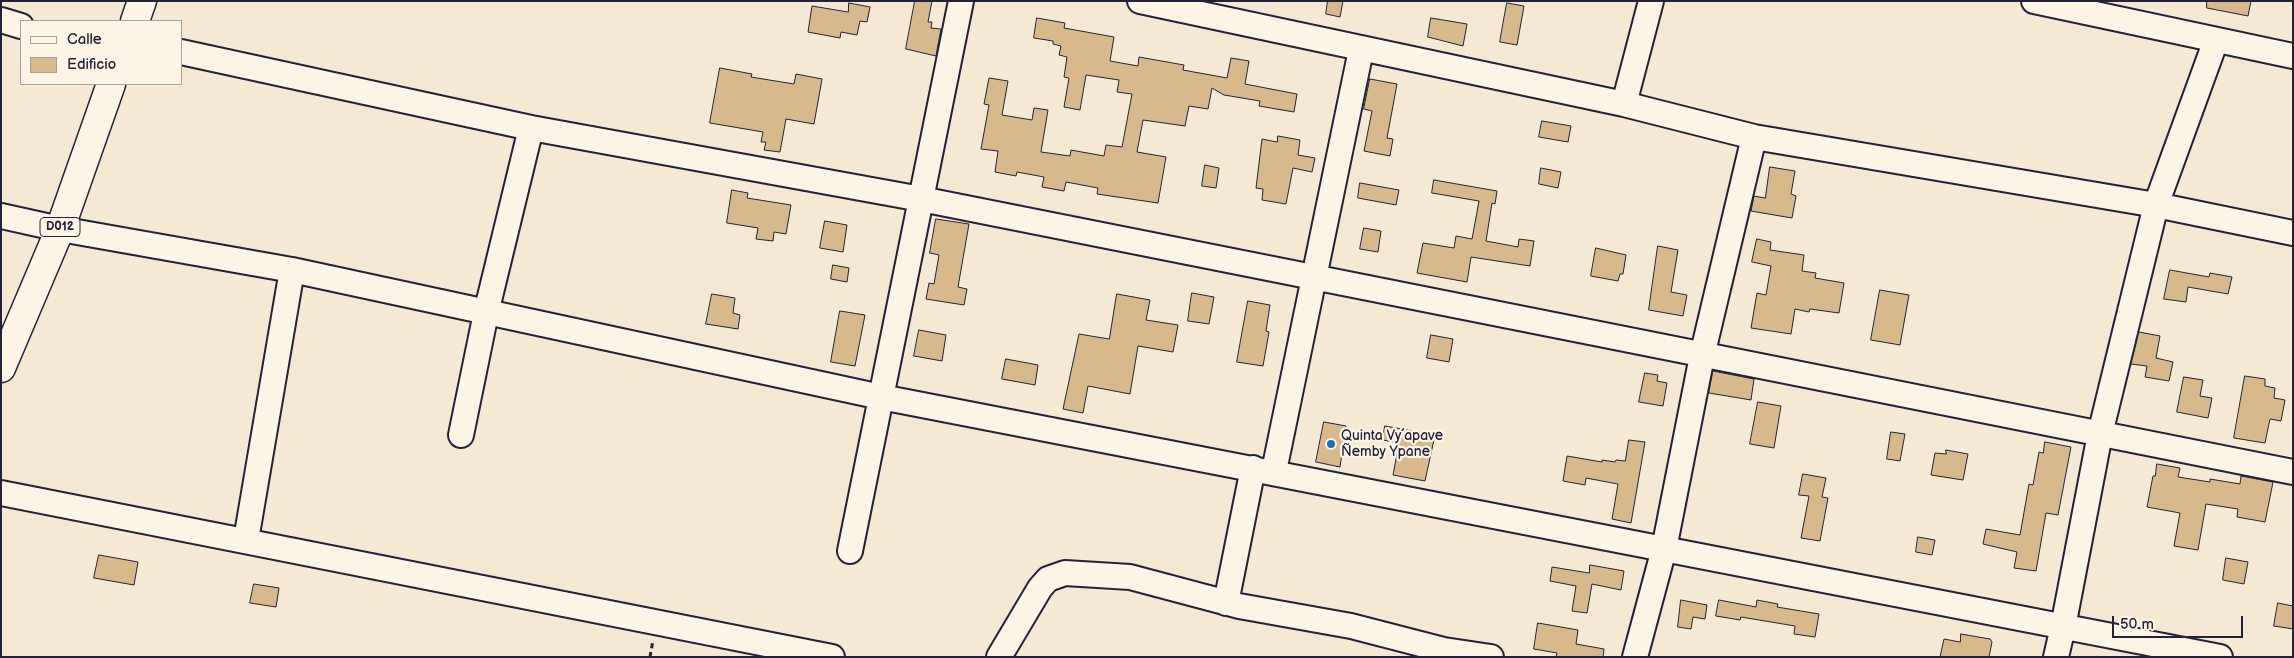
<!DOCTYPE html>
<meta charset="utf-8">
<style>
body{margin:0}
#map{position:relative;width:2294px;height:658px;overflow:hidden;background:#f5e9d3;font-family:"Balsamiq Sans",sans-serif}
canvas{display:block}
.frame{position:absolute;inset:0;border:2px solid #22223b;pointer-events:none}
.legend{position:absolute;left:20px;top:20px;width:162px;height:65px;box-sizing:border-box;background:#fcf5e5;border:1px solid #a5a1a1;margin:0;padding:6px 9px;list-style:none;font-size:15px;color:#22223b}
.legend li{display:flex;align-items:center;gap:10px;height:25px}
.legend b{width:25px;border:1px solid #a5a1a1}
.scale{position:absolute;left:2112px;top:616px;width:131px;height:22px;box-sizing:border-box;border:2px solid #22223b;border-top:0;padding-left:6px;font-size:15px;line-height:18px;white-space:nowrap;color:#22223b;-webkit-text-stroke:4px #fcf5e5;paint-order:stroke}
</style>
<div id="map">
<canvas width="2294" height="658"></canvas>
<div class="frame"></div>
<ul class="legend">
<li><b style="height:6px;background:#fcf5e5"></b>Calle</li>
<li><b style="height:14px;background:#d7b98b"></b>Edificio</li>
</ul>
<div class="scale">50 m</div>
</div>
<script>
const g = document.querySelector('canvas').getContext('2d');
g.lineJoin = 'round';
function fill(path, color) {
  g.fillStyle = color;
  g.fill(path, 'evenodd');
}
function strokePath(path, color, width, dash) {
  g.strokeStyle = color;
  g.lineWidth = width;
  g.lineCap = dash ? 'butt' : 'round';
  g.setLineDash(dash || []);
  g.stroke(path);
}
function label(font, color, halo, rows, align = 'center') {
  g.font = font + ' "Balsamiq Sans",sans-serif';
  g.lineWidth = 4.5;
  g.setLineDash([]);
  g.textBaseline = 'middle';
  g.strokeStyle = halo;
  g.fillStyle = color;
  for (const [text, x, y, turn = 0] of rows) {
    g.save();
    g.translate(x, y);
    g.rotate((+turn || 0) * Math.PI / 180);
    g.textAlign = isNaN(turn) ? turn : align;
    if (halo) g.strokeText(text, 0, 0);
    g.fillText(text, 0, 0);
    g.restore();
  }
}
const building = new Path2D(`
 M915,1H932L928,22H932L931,28L941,29L936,56L906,49Z
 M1328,1H1343L1340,17L1326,14Z
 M2207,1H2251L2248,16L2207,8Z
 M849,3L870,7L867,22L860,21L857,35L841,32L840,38L808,32L812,6L848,12Z
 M1507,3L1524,6L1517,45L1500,42Z
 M1037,18L1065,23L1064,28L1114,37L1110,61L1138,66L1139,57L1184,65L1183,70L1227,78L1231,58L1249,61L1245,84L1297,94L1294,112L1259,106L1260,101L1224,95L1212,88L1208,109L1189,106L1185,126L1143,120L1137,152L1166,157L1158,203L1097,194L1098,188L1066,182L1064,191L1042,187L1044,177L1017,172L1016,176L995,172L998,151L981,149L989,105L984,104L989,78L1008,81L1002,115L1032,120L1034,108L1048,110L1041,152L1070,156L1071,150L1104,156L1106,145L1122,147L1132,94L1117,92L1119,80L1086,75L1080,110L1064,107L1069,78L1064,77L1067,57L1059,55L1061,46L1053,44V41L1034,38Z
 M1431,18L1467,24L1463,46L1428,37Z
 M720,68L752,74L751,77L794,84L796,74L822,79L814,124L786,119L780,152L764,150L766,142H761L763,132L710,123Z
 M1370,79L1397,84L1387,138L1393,139L1390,156L1364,151L1372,111L1364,109Z
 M1542,121L1571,126L1568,142L1539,137Z
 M1278,136L1300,140L1298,155L1315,158L1312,172L1293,168L1286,204L1262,200L1263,189L1256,188L1262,139L1277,142Z
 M1205,165L1219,168L1216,188L1202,186Z
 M1770,167L1795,171L1791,194L1796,196L1792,218L1751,211L1754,196L1765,198Z
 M1541,168L1561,172L1558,188L1539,184Z
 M1434,180L1497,191L1495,204L1492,203L1486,241L1518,247L1519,239L1534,241L1530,266L1471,257L1467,282L1417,273L1423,243L1454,248L1456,236L1472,239L1479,201L1432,193Z
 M1360,183L1399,190L1396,205L1358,198Z
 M732,190L748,193L747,198L791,205L786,234L774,232L773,241L756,239L758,228L727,223Z
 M936,219L969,224L958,287L967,289L964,305L926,299L929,283L934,284L939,255L930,253Z
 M825,221L847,225L843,252L820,248Z
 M1364,228L1381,231L1378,252L1360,249Z
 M1757,239L1771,242L1770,250L1804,255L1802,271L1816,273L1815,278L1844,283L1839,313L1810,309L1809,312L1795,309L1791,334L1751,328L1757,293L1766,295L1771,266L1752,262Z
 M1658,246L1678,250L1671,292L1687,295L1683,316L1649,310Z
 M1596,248L1626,255L1623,274H1620L1618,281L1591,276Z
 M833,265L849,268L847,282L831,279Z
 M2170,270L2209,277L2210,273L2232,277L2228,294L2188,287L2186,302L2164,299Z
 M1880,290L1909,295L1900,345L1871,340Z
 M1192,293L1214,297L1209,324L1188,321Z
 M712,294L735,298L733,313L740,315L738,329L706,324Z
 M1117,294L1150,300L1146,320L1178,325L1173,352L1138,346L1130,394L1088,386L1083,413L1063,409L1079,334L1109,339Z
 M1248,301L1270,305L1266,331L1269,332L1263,366L1237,362Z
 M840,311L865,315L855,366L831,362Z
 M919,330L946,335L942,361L914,356Z
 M2139,332L2160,336L2156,358L2173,362L2169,381L2145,377L2147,366L2131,364Z
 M1431,335L1453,339L1449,362L1427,358Z
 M1006,359L1038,365L1035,385L1002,379Z
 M1713,371L1754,379L1751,400L1709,393Z
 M1645,373L1658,375L1657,381L1667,383L1663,406L1639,402Z
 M2245,376L2265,379V386L2275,388L2274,398L2285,400L2281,421L2270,419L2265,443L2234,438Z
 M2184,377L2203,380L2200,396L2212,398L2208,418L2177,412Z
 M1758,402L1781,406L1774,448L1750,444Z
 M1324,422L1346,426L1340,467L1316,462Z
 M1385,426L1435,435L1425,481L1393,475L1399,443L1383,440Z
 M1891,432L1905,434L1900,461L1887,459Z
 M1629,440L1645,442L1631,523L1612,519L1618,484L1586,478L1585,485L1563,481L1567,456L1602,462V460L1615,462L1616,460L1625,461Z
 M2045,442L2071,447L2058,515L2046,513L2036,571L2014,568L2017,552L1983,544L1986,529L2020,535L2029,484L2033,485L2039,452L2043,453Z
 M1946,450L1968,454L1963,480L1931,475L1935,453L1946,454Z
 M2157,464L2180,468L2178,477L2210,482V479L2240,484L2241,476L2273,482L2265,522L2237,517L2238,509L2206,504L2198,550L2174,546L2180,513L2147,507L2153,476H2155Z
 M1803,474L1826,478L1822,497L1828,498L1820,541L1801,538L1809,496L1799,495Z
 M1918,537L1935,540L1932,555L1916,552Z
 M99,555L138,562L134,585L94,578Z
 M2226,558L2248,562L2244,584L2223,580Z
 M1590,565L1624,571L1621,590L1592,584L1587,613L1572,611L1576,586L1550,581L1552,567L1589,573Z
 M254,584L279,588L276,607L250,603Z
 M1681,600L1707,605L1705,619L1693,617L1691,629L1678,627Z
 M1719,600L1756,607L1757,600L1778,604L1777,607L1819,614L1815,637L1794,634L1795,626L1741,617L1740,620L1716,616Z
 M2278,603L2293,606V629L2274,626Z
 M1538,623L1578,630L1576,644L1604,649L1603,657H1556L1557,653L1534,649Z
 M1961,634L1990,639L1992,642L1989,657H1940L1944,639L1960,642Z`);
fill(building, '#d7b98b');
strokePath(building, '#22223b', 1);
const minor = new Path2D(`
 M1140,1L1624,104L1754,137L2156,205L2293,233
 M2034,1L2293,56
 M1,20L21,26
 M181,52L531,128L921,199L2293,472
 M1624,104L1651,1
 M1,216L60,229L292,270L881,397L2220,657
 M461,435L486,313L531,128
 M1274,471L1361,50
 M1,493L832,657
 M246,540L292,270
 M850,551L961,1
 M1226,603L1253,468
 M999,657L1040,588L1048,579L1065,573L1130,577L1239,606L1351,626L1444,650L1491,657
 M1635,657L1664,549L1702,356L1754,137
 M2056,657L2063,627L2100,434L2156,205L2216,40`);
const major = new Path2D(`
 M135,21L142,1
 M1,368L60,229L111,84`);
strokePath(minor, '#22223b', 28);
strokePath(major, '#22223b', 31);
strokePath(new Path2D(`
 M650,657L653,640`), '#22223b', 3, [5, 4]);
strokePath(minor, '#fcf5e5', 24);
strokePath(major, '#fcf5e5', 28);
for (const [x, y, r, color] of [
 [1331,444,5,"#1f6fb2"]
]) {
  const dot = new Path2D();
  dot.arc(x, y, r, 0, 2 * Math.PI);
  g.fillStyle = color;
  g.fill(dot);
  strokePath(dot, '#fcf5e5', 2);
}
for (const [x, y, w] of [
 [60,227,40]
]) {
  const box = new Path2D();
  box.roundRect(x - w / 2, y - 9.5, w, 19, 4);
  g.fillStyle = '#fcf5e5';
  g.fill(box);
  strokePath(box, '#22223b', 1);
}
label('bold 12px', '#22223b', null, [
 ["D012",60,227]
]);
label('14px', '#22223b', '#fcf5e5', [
 ["Quinta Vy´apave",1341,436],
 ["Ñemby Ypane",1341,452]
], 'left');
</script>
